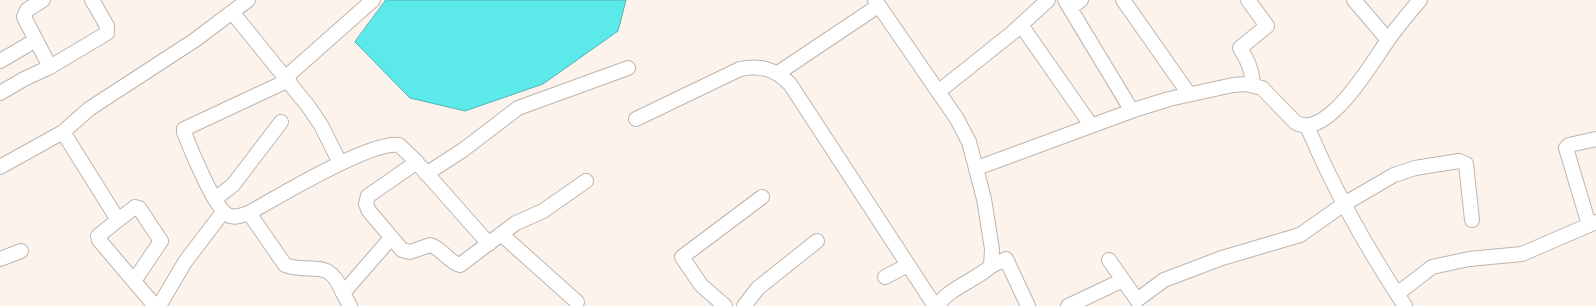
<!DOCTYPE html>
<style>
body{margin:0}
canvas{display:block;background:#fcf3ec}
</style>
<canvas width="1596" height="306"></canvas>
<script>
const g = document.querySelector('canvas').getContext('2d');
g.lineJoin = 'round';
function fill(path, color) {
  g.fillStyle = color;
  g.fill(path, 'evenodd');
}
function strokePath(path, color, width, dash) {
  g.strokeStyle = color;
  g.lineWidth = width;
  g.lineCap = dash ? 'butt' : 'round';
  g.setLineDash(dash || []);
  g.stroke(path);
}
const water = new Path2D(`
 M386,0H626L618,31L543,84L465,111L410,98L355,42Z`);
fill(water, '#5ce9ea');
strokePath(water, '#51b3b3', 1);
const minor = new Path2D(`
 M43,0L27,10L24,17L50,67
 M875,0L957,119L969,142L984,199L992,249L991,266C978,279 945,290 938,306
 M1065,0L1132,111
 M1123,0L1189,94
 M1248,0L1267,26L1240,48C1248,61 1252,70 1253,85
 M1354,0L1388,40
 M1070,8L1081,0
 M232,12L308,106L321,125L340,163
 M1021,25L1091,125
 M0,61L36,40
 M778,73L878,6
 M286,77L373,0
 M289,80L184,129V132C190,148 215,209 228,215C235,219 242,215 249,213C277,197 372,140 399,145L417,162L368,196L366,204L369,211L402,250L410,252L430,245C442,248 448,262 460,265L516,223L543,211L586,181
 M938,92L1012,33L1048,0
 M0,93L24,79L50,67L107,33V26L92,0
 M636,119L740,69C761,65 775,69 790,84L935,306
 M1307,126C1334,190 1367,249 1405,306
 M63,132L118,220L98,236L99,240L155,306
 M420,166L489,244
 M0,167L63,132L89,109L195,40L248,0
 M977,168L1137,109L1169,99L1233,85L1246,84L1262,88L1295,122C1326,142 1371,64 1386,43C1396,28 1408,14 1420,0
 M426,174L463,150L518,108L628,68
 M215,199L233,185L281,122
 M249,213L285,265C313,275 328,256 343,293L391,238
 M118,220L135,207L139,208L161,241L134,281
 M1589,225L1566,148L1569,145L1596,139
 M501,234L577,302
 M0,259L21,251
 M1109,260L1137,300L1164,280L1222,258L1300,235L1344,204L1394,175L1415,168L1459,161L1466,164L1472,220
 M991,266L1006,259L1028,306
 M885,277L908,265
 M343,293L350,306
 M1397,294L1432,267L1469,259L1522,254L1596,222
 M159,306L185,262L223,212
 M725,306L701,285L682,257L762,197
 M744,306L758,288L817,241
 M1068,306L1123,280`);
strokePath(minor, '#beb5ae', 16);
strokePath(minor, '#fff', 14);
</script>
